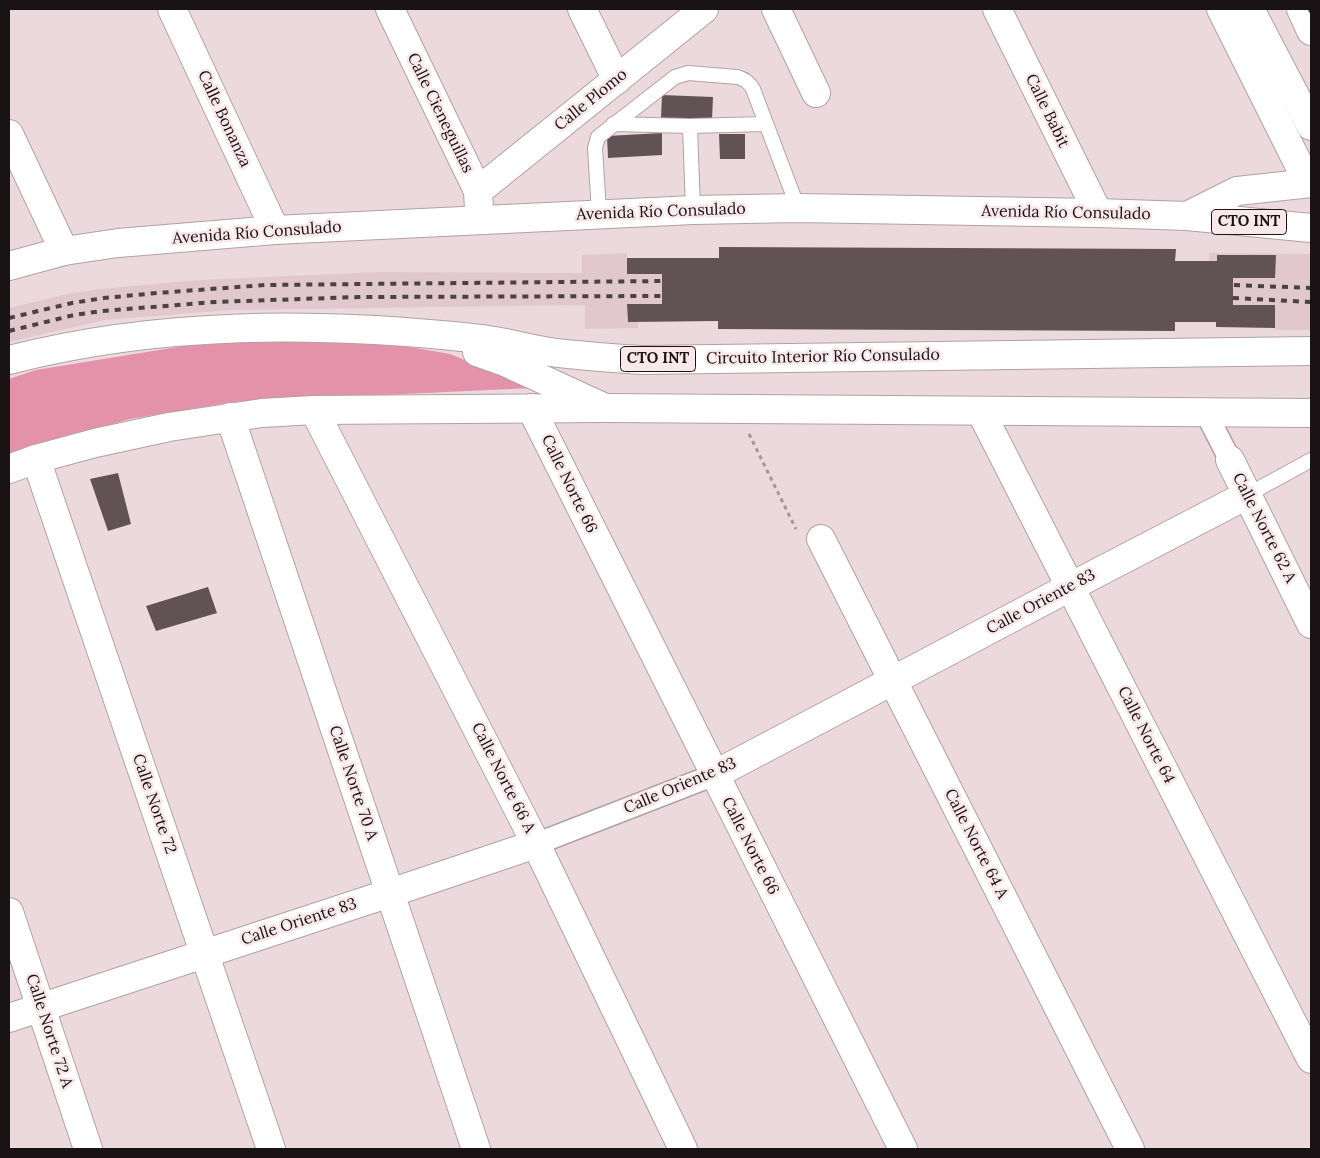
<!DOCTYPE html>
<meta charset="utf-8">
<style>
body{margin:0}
#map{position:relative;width:1320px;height:1158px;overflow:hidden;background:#ebd9de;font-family:Lora,serif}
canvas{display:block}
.frame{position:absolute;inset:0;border:10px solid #191315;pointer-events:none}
</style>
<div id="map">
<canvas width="1320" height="1158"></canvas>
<div class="frame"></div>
</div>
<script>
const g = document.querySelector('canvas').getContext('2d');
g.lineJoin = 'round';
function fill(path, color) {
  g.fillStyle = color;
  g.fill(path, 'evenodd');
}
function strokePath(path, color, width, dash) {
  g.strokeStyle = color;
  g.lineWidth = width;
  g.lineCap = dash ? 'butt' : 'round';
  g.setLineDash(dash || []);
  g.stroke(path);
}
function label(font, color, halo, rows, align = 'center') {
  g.font = font + ' Lora,serif';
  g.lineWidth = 5;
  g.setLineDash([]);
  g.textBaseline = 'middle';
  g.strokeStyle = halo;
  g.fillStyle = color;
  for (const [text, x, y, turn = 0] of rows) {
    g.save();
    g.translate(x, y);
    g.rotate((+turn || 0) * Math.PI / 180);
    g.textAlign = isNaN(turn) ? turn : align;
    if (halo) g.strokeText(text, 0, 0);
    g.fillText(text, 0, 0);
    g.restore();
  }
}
fill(new Path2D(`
 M627,253V274H662V304H627L628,321L638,322V328L585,329V305L230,310L105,320L9,342V308L67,294L100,289L200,280L379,272L582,273V255Z
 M1209,253L1311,254V330H1275V305H1233V278L1276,255H1217V261H1209Z`), '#e1c8ce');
fill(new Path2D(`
 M363,339L450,354L532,388L233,402L130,419L31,447L9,456V379L36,370L202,343Z`), '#e392aa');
fill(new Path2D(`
 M662,95L713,97L712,119L661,118Z
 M662,133V155L608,158L607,136Z
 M719,134H745V159H720Z
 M719,247L1176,249L1175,261H1217V255H1276L1275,278H1233V305H1275V328L1216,327V322H1175V331L718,329V321L628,322L627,304H662V274H627V258H719Z
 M118,473L131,524L108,531L90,479Z
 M208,587L217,613L156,631L146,606Z`), '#605255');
const service = new Path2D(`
 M613,124L690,126L765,124
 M690,126L693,210
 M599,213L595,148L598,137L675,77L688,73L737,77C745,79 749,82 753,89L798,208
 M1247,495L1311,460`);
const pedestrian = new Path2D(`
 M1206,413L1230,460
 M536,844L714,775`);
const minor = new Path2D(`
 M172,9L275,230
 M390,9L478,191L479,209
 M582,9L617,80
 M776,9L816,93
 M997,9L1098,213
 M9,134L64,251
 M478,191L704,9
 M531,408L903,1149
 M314,410L536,844L683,1149
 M981,412L1311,1059
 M230,417L476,1149
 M36,459L271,1149
 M1230,460L1311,624
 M821,539L1130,1149
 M714,775L1070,587L1247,495
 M9,912L88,1149
 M9,1018L390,893L536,844`);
const secondary = new Path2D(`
 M1221,9L1308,183
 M1187,216L1237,191L1311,183
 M9,469L36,459L95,443L169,427L262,413L314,410L605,408L1311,413`);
const primary = new Path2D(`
 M1250,9L1311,126
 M1301,9L1311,31`);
const motorway = new Path2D(`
 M9,266L64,251L118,243L275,230L693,210L798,208L1098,213L1187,216L1311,228
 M477,352L505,362L605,408
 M9,360C160,321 318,322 472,338C498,340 524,348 550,352C580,356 611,358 641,360L1311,351`);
strokePath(service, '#b1a1a5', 16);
strokePath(pedestrian, '#b1a1a5', 24);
strokePath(minor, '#b1a1a5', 30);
strokePath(secondary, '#b1a1a5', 30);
strokePath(primary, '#b1a1a5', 30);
strokePath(motorway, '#b1a1a5', 30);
strokePath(new Path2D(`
 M749,434L796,529`), '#a4969a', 3, [4, 4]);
strokePath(service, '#fff', 14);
strokePath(pedestrian, '#fff', 21);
strokePath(minor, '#fff', 28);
strokePath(secondary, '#fff', 28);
strokePath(primary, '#fff', 28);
strokePath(motorway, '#fff', 28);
strokePath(new Path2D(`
 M1310,9L1311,12
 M1234,285L1311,288
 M1233,298L1311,302
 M9,318L72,303L104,298L157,293L265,285L662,281
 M9,331L74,315L102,311L215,302L359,297L662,296`), '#4b4245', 4, [6, 6]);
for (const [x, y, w] of [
 [1249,222,75],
 [658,359,75]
]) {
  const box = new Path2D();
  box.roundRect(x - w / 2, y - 12.5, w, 25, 4);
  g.fillStyle = '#f8e7eb';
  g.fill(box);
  strokePath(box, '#191315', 1);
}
label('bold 15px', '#191315', null, [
 ["CTO INT",1249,222],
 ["CTO INT",658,359]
]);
label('16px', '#191315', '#f8e7eb', [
 ["Calle Plomo",591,100,-39],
 ["Calle Babit",1047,111,64],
 ["Calle Cieneguillas",440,113,64],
 ["Calle Bonanza",224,119,65],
 ["Avenida Río Consulado",661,212,-2],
 ["Avenida Río Consulado",1066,213,1],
 ["Avenida Río Consulado",257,233,-4],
 ["Circuito Interior Río Consulado",823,357,-1],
 ["Calle Norte 66",569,484,64],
 ["Calle Norte 62 A",1264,528,63],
 ["Calle Oriente 83",1041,602,-28],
 ["Calle Norte 64",1146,735,63],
 ["Calle Norte 66 A",503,778,63],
 ["Calle Norte 70 A",353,783,71],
 ["Calle Oriente 83",680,786,-23],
 ["Calle Norte 72",154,804,71],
 ["Calle Norte 64 A",976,844,63],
 ["Calle Norte 66",750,846,63],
 ["Calle Oriente 83",299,922,-18],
 ["Calle Norte 72 A",49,1031,72]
]);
</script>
